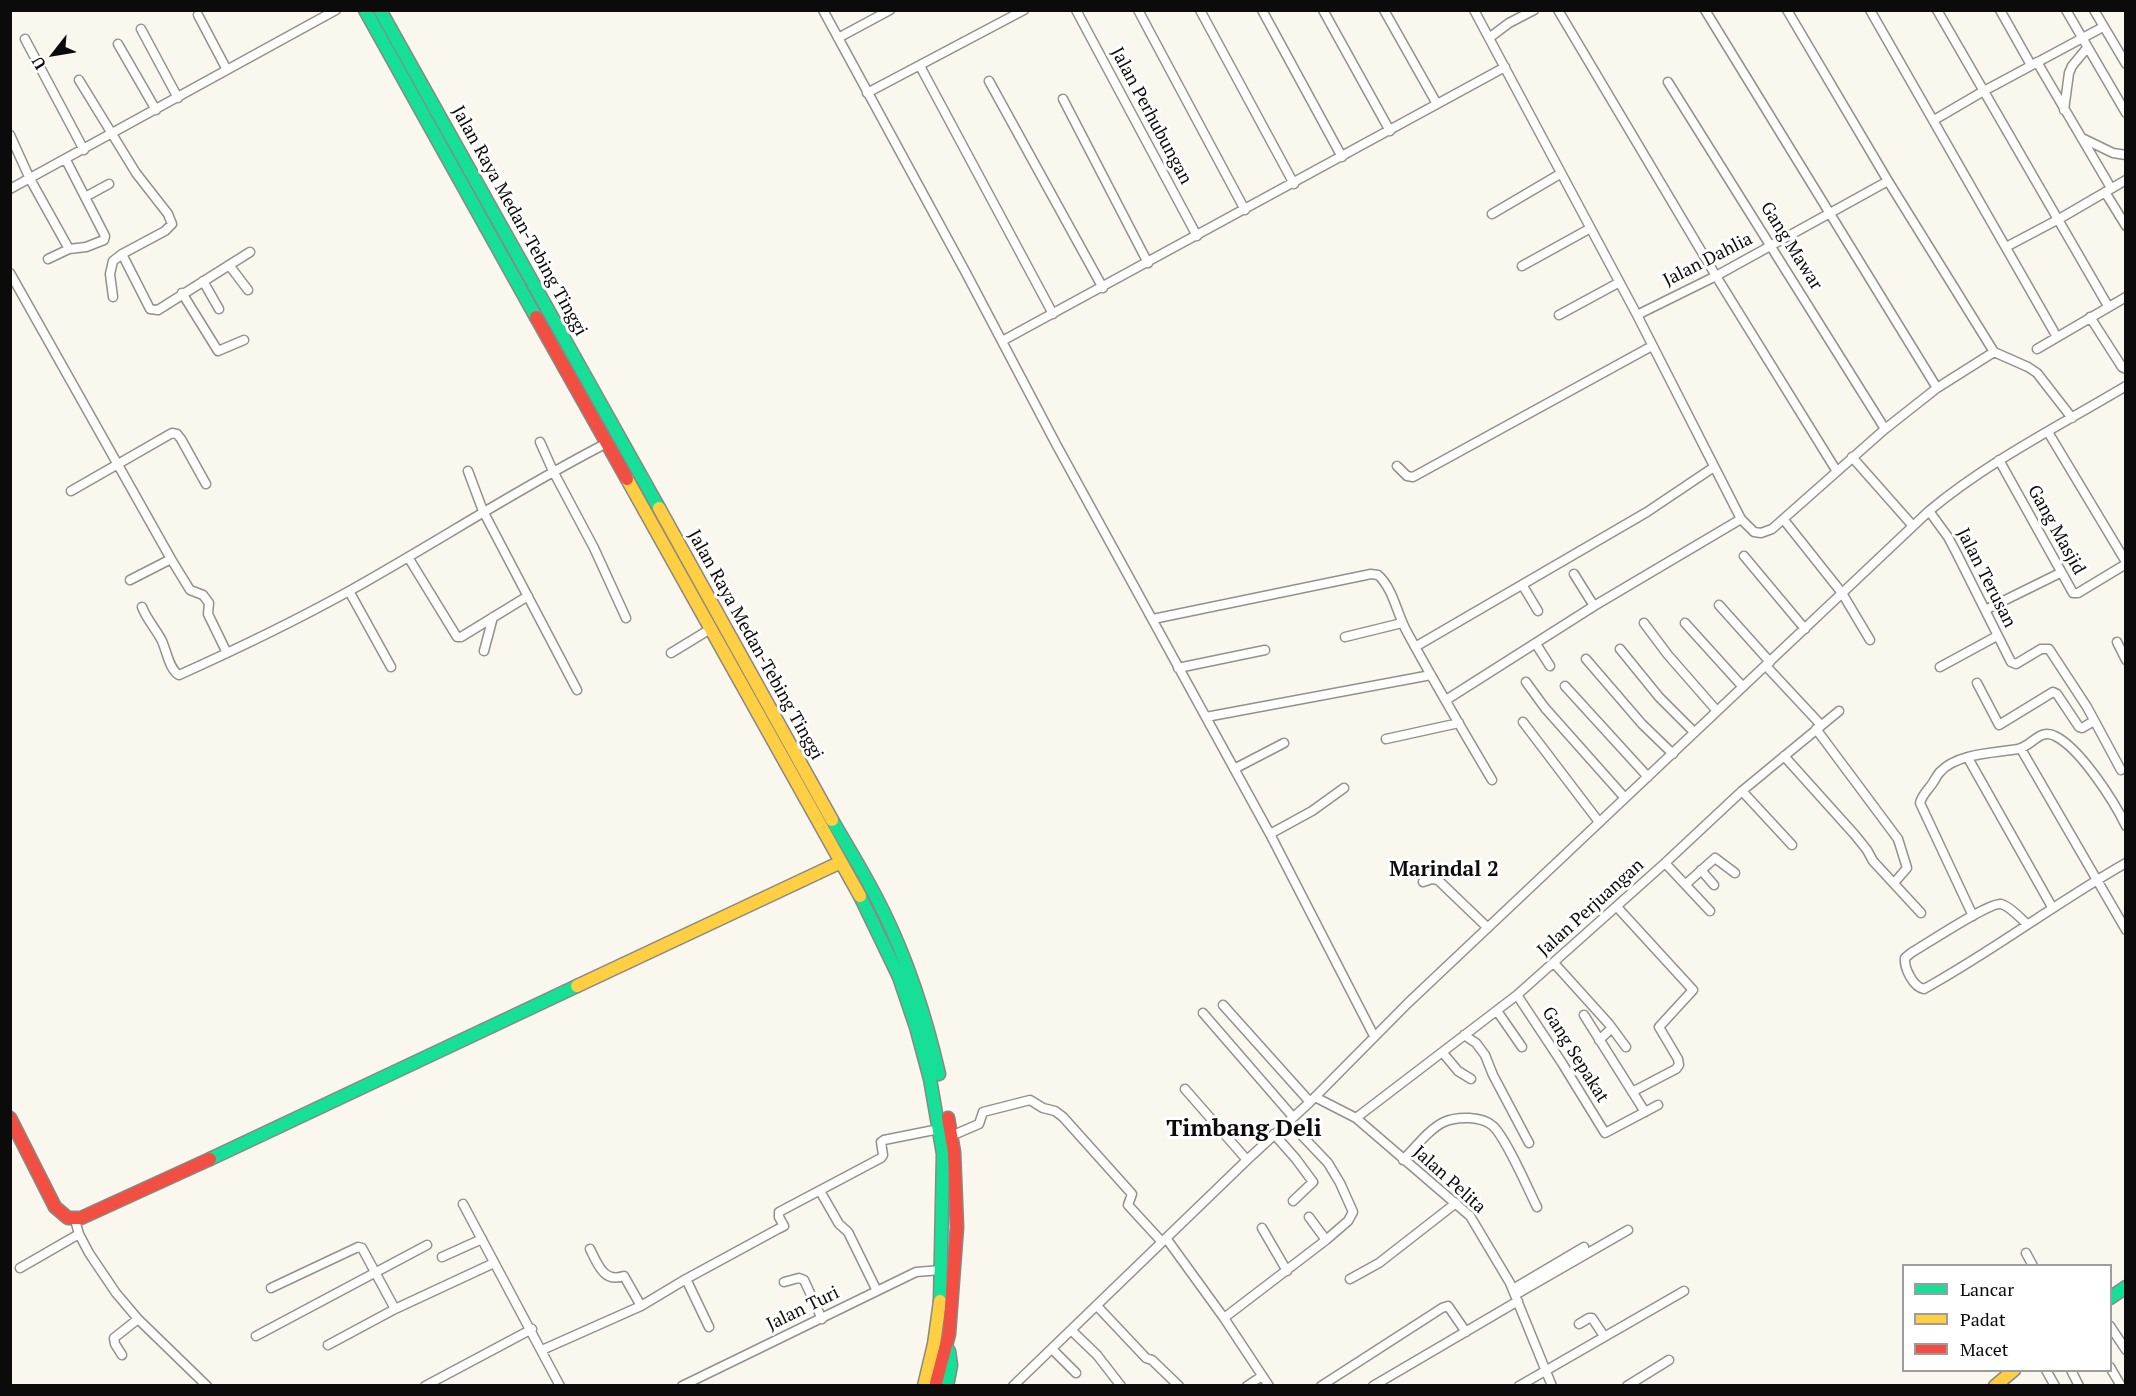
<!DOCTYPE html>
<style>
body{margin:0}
#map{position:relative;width:2136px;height:1396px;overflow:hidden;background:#faf7ee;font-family:"PT Serif",serif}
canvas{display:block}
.frame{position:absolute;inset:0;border:12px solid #0b0b0b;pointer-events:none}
.legend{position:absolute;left:1902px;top:1264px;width:210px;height:108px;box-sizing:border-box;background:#fff;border:2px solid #9d9d9d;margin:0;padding:8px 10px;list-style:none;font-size:18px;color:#0b0b0b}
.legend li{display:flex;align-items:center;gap:12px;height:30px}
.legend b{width:30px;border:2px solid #9d9d9d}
.north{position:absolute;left:24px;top:24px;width:60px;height:60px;-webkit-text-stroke:4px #fff;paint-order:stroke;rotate:239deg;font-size:16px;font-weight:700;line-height:24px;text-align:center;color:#0b0b0b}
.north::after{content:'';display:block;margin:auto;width:21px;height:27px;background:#0b0b0b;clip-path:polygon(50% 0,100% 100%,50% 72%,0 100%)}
</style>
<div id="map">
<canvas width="2136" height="1396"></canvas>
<div class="frame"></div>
<ul class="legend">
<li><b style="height:8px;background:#16e098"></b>Lancar</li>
<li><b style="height:8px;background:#ffcf43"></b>Padat</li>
<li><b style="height:8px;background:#f24e42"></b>Macet</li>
</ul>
<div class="north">U</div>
</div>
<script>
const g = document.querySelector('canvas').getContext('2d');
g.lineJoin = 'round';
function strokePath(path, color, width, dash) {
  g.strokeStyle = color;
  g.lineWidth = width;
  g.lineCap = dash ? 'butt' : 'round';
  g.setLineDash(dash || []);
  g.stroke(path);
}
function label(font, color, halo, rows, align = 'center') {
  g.font = font + ' "PT Serif",serif';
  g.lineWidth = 6;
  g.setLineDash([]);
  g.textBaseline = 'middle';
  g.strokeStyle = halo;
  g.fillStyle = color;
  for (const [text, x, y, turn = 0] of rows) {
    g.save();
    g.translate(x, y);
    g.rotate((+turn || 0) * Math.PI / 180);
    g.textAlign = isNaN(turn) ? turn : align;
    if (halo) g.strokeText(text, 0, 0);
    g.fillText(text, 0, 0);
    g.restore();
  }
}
const street = new Path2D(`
 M823,10L966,273L1056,444L1270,834L1374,1036
 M1076,10L1197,236
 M1138,10L1245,210
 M1200,10L1294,184
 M1262,10L1342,157
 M1323,10L1390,131
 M1384,10L1437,104
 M1474,10L1637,315L1741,519L1754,532L1761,533L1772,529L1885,429L1937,388L1994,352L1888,181L1787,10
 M1558,10L1716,276L1836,470
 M1705,10L1937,388
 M1870,10L2057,337
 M1937,10L2108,306
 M2000,10L2031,65
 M2066,10L2126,113
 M2094,10L2126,64
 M198,15L227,70
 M141,29L178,98
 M838,38L890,10
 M1489,38L1509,23L1534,10
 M25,39L84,150
 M118,44L156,110
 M2037,62L2111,188
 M920,66L1053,314
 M79,80L136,173L168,214L172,224L165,231L122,254L150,309L158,310L250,252
 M989,81L1103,288
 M1668,82L1885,429
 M867,93L1024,10
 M1063,99L1148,263
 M2064,110L2069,73L2072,66L2087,48
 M1934,120L1982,92L2103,27
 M10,135L30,179L69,249L86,247L104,240L105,236L66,160
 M2082,138L2113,153L2126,155
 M10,189L336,10
 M2105,192L2126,226
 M85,197L109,184
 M1492,214L1560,174
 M2006,247L2059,219L2126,180
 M48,259L69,249
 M229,265L248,290
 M1522,266L1589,229
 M10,273L171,559L190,590L203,595L209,603L208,614L227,653
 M203,281L219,309
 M182,293L218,351L244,340
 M113,297L110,274L113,261L122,254
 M1559,315L1618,283
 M1637,315L1716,276L1888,181
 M2090,317L2122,367L2126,369
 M1002,341L1505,67
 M2037,349L2126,297
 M1994,352L2028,367L2037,373L2072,418
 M2048,432L2126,562
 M540,442L553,471L594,548L626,618
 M1852,457L1913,526
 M1999,460L2073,593H2078L2126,564
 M1397,466L1407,476L1413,477L1652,346
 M468,471L483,511L577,690
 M71,491L172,433L177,434L181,439L206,484
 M1929,511L1948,537L1957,554L2011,662L2016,664L2041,649H2049L2087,707L2121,770
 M1784,520L1842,593L1870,640
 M1744,556L1805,629
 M408,557L457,637H461L528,596
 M1574,574L1594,606
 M130,580L171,559
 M1523,586L1538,611
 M349,591L391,667
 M1719,605L1770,662
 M142,607C147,620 156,629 162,641C167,652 169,669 179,675C237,649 295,621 351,590C437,542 519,488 607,443
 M1985,610L2060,573
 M1153,619L1371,574L1378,575C1393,588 1397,614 1407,632C1434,682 1463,731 1492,780
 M1644,623L1668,655L1717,711
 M1685,623L1743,687
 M1345,637L1402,623
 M2117,642L2126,660
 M1536,644L1550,666
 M1415,647L1647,512L1714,467
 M1620,649L1659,697L1694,732
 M484,651L493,617
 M671,653L712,628
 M1586,659L1642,724L1673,754
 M1766,666L1821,725
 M1940,667L1997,636
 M1178,668L1265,650
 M1526,682L1545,708L1625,798
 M1977,683L1999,725L2053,692L2057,694L2079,727L2082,728L2094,721
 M1565,686L1648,777
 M1446,700L1594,606L1741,519
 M1206,717L1431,675
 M1523,722L1599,822
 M1816,729L1898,839L1907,868L1894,883
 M1386,739L1459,723
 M2021,749L2126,930
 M1784,756L1855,835L1867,850L1873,861L1921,913
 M1968,758L2052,907
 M1234,769L1284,743
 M1742,791L1792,845
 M1270,834L1312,811L1344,788
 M1665,863L1710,911
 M1701,870L1714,885
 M1423,882L1432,879L1438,880L1488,928
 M1686,884L1715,858L1735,873
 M1617,907L1693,990L1659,1027L1678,1059L1679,1065L1676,1069L1632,1092
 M1973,916L1920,803C1922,795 1928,790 1932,784C1935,780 1937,775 1940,772C1957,753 1995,753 2018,749C2032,746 2040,728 2055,736C2080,748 2114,801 2126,826
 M2027,924C2021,919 2010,906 2001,904C1989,902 1925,945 1911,953L1905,958C1904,968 1913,987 1924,989C1993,951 2057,902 2126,863
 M1554,963L1609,1024L1626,1047
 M1517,995L1562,1063L1605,1133L1658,1105
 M1223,1005L1310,1102
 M1497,1011L1522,1047
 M1203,1013L1293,1117
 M1584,1015L1645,1112
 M1464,1035L1476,1043L1485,1055L1493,1075L1529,1143
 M1599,1040L1612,1028
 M1443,1053L1458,1071L1471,1079
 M1185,1089L1247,1160
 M1315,1097L1356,1118L1470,1216L1510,1283L1552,1386
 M1356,1118L1517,995L1665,863L1742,791L1839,711
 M1274,1134L1296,1159L1313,1182L1293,1201
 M951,1136L979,1124L983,1112L1030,1100L1043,1108L1055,1111L1063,1117L1132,1194L1128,1205L1162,1242
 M1403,1160C1415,1148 1429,1129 1444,1122C1457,1116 1482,1116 1493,1126C1506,1138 1528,1189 1537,1207
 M820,1191L839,1224L848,1232L877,1291
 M463,1204L560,1386
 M1309,1217L1326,1240
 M75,1220L79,1234L89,1253L116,1293L138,1319L207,1386
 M1262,1228L1287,1271
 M1166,1238L1224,1318L1269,1386
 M590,1249C598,1265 604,1283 624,1276L641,1306
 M2026,1253L2033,1266
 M442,1257L482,1239
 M20,1268L79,1234
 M686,1279L709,1327
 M1350,1279L1379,1263L1456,1203
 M784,1282L799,1278L804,1280L822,1319
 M271,1288L358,1247L362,1248L395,1309
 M1513,1289L1584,1247
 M1515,1295L1628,1230
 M1097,1306L1146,1358L1152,1360L1179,1386
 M1224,1318L1326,1240L1348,1221L1353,1212L1340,1183L1328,1163L1289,1122
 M1579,1324L1589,1318H1592L1604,1336
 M2110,1326L2126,1350
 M1071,1330L1097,1355L1121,1386
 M256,1336L427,1245
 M328,1345L395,1309L494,1263
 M1052,1349L1076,1373
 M542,1350L641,1306L686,1279L778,1229L784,1226L779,1217V1212L881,1158L883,1155L881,1142L884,1140L939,1129
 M122,1355L115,1344L114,1338L138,1319
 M2110,1367L2121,1386
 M2046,1370L2055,1386
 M2071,1370L2079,1386
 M425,1386L532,1329
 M682,1386L916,1272L941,1270
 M1013,1386L1247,1160L1310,1102L1408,1003L1929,511C1989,461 2059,426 2126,386
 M1247,1386L1262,1376
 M1321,1386L1442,1308L1448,1306L1466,1332
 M1373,1386L1518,1301
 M1519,1386L1684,1291
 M1627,1386L1669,1360`);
const fast = new Path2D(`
 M365,10L536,317
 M380,10L659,508
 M832,820C850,851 869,881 884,913C909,964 926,1018 939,1074
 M860,896L899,977L916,1027L930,1079L943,1154L940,1301
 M210,1159L577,986
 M2110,1298L2126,1287
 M947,1386L951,1365L949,1351`);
const slow = new Path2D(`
 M627,479L860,896
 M659,508L832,820
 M577,986L841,862
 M924,1386L934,1344L940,1301
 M1995,1386L2014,1370`);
const jam = new Path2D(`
 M536,317L627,479
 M10,1118L55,1207L68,1218H81L210,1159
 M936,1383L949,1334L957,1227L954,1152L948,1118`);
strokePath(street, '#93918d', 11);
strokePath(fast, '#898884', 15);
strokePath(slow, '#898884', 15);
strokePath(jam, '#898884', 15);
strokePath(street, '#fefefc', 8);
strokePath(fast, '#16e098', 12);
strokePath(slow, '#ffcf43', 12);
strokePath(jam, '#f24e42', 12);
label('18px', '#0b0b0b', '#fff', [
 ["Jalan Perhubungan",1151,116,62],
 ["Jalan Raya Medan-Tebing Tinggi",519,221,61],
 ["Gang Mawar",1791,246,58],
 ["Jalan Dahlia",1708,260,-27],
 ["Gang Masjid",2056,530,61],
 ["Jalan Terusan",1986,578,63],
 ["Jalan Raya Medan-Tebing Tinggi",755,645,61],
 ["Jalan Perjuangan",1591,908,-42],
 ["Gang Sepakat",1575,1055,58],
 ["Jalan Pelita",1449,1180,42],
 ["Jalan Turi",803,1309,-26]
]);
label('bold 21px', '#0b0b0b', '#fff', [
 ["Marindal 2",1444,870]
]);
label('bold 24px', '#0b0b0b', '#fff', [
 ["Timbang Deli",1244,1129]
]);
</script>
